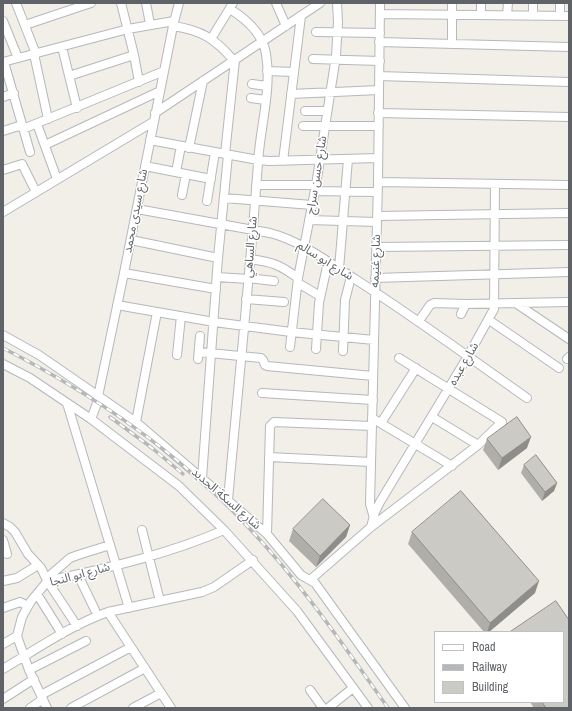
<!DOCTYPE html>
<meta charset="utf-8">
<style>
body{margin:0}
#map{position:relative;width:572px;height:711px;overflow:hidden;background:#f1efe8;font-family:"Archivo Narrow",sans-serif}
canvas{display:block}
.frame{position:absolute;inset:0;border:4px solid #5f6368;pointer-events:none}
.legend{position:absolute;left:434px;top:631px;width:130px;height:72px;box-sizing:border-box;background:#fff;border:1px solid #bfc1c3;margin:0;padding:5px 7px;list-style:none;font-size:12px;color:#5f6368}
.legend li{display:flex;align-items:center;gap:8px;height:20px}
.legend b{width:20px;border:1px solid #bfc1c3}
</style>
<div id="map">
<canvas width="572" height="711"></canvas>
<div class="frame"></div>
<ul class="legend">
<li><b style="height:5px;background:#fff"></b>Road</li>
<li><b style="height:5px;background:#b6b7b8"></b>Railway</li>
<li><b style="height:11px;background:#cccac5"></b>Building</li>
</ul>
</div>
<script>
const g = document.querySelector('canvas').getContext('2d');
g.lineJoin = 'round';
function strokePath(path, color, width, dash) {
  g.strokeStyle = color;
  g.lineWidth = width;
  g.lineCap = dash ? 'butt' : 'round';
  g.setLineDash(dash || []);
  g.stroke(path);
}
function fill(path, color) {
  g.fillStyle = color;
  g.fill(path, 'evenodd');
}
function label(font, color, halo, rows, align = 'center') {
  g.font = font + ' "Archivo Narrow","Noto Sans Arabic",sans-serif';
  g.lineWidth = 3;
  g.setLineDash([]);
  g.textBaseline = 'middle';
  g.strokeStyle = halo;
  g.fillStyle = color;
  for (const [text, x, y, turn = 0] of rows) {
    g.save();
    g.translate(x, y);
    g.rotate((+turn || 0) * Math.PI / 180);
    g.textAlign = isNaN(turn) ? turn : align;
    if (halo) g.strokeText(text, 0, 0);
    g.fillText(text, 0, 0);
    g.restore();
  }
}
const street = new Path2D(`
 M16,3L36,54
 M121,3L134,55L139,82
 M146,3L150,24
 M276,3L286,26
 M380,14L569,16
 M481,15V3
 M507,15L508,3
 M533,16V3
 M560,16V3
 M3,21L18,58
 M25,25L91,3
 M173,26C201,30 216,39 234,61
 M316,32L380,33
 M211,39L233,3
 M379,42L569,47
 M452,44V3
 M62,47L77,108
 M34,54L48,119
 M313,59L380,61
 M3,62L128,29L174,21
 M4,62L30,152
 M267,71L294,72
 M69,76L134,55
 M379,76L569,82
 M252,84L267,86
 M291,94L379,90
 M3,97L14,93
 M251,98L265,100
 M305,111H327
 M155,113L320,3
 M378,113L569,117
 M37,124L57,179
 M303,126H379
 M23,129L164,71
 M3,131L22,125
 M150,140L258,160L269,161L378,158
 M45,145L160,91
 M189,148L203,81
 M225,154L235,60
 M283,161L301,16
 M145,166L211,179
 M3,170L22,164L36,192
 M176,172L181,146
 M378,182L569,185
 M256,185H316
 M315,191L377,192
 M182,195L186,174
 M224,198L312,205
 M207,201L215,152
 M137,209L270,233C301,241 328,262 355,279C414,317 470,358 527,398
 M3,212L153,122
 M377,216L569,213
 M309,220L377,222
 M131,240L218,258
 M376,247L569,245
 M250,259C273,262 280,265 298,278
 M339,269L348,159
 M124,273L216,289
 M217,277L248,279
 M248,278L274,281
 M375,278L569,272
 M298,283L320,296
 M246,299L284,302
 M517,304L569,339
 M117,305L214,322L291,332L374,340
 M461,314L466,304
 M489,320L559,368
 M419,321L430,305L434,303L466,304L569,302
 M3,335L39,355L136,422L267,534L301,575L315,583L405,708
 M290,347L298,278L316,185L336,56L338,22L337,3
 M316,349L319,303L328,262
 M343,351L345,300L351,277
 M199,352L261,358L263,360L265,365L267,366L373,376
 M177,355L181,316
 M198,359L200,336
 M567,359L569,357
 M3,364L30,378L91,419L179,486L224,530L297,611L368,708
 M262,393L373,400
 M67,403L129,608
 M432,417L478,445
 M372,418L452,466
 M91,419L96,406L124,273L173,26L179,3
 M136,422L157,312
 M381,423L416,368
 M269,457L371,462
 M202,478L218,258L228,155
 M228,500C238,388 250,275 258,163C260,127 272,90 266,54C263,34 246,19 230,9
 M374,518L370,504L378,182L380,3
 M3,523L10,527L15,532L28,554L41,568L48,582L77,626
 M371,527L375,512L380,502L468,356L494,309L495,184
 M142,530L160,601
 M267,534L270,426L274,422L372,426
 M3,540L7,554
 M78,575L95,610
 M47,578L70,558L78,555L110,545
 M310,580L371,527L478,445L502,422L399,358
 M3,581L17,578L38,565
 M37,594L62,634
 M3,608L20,602L28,606
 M108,612L171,708
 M3,644L17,636
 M3,669C37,649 71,625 108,612L202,592L214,587L253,560
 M29,670L86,641
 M310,690L323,708
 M41,695L131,647
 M3,699L34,679
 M30,708L43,699
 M47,708L29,670L17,636L22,617L31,601L46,583L56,579C113,567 171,553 224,530
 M71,708L145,668
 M133,708L161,693
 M328,708L353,688`);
strokePath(street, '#b5b8bc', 10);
strokePath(street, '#fff', 8);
const rail = new Path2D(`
 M3,348C96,396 177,451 249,528C301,583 344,646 388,708
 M110,417L152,448L183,474`);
strokePath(rail, '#b6b7b8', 3.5);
strokePath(rail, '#fff', 2, [6]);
fill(new Path2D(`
 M487,439L527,448L498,470L483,450Z
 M524,465L557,483L554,491L542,501L521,473Z
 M350,525L346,537L316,567L289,541L293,529Z
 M412,532L535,593L489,632H484L408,544Z
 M530,702H563L569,708H534Z`), '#afaea9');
fill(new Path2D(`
 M531,437L527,448L498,470L502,458Z
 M557,483L554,491L542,501L545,492Z
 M350,525L346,537L316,567L320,556Z
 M539,581L535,593L489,632H487L490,623Z`), '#8f8d8a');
const building = new Path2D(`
 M517,417L531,437L502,458L487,439Z
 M536,455L557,483L545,492L524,465Z
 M461,491L539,581L490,623L412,532Z
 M323,499L350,525L320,556L293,529Z
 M556,601L569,620V708H546L542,702H563V632H510Z`);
fill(building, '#cccac5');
strokePath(building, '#8f8d8a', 1);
label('12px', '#5f6368', '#fff', [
 ["شارع حسن سراج",317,175,-81],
 ["شارع سيدى محمد",136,211,-79],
 ["شارع الساهي",251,247,-85],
 ["شارع ابو سالم",325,261,32],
 ["شارع غنيمه",376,261,-88],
 ["شارع عبده",464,364,-60],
 ["شارع السكة الحديد",226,499,41],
 ["شارع ابو النجا",80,575,-15]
]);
</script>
